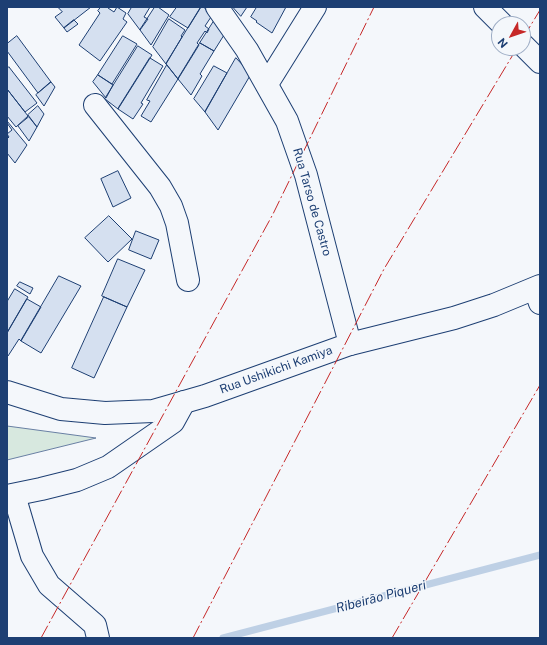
<!DOCTYPE html>
<meta charset="utf-8">
<style>
body{margin:0}
#map{position:relative;width:547px;height:645px;overflow:hidden;background:#f4f7fb;font-family:"Public Sans",sans-serif}
canvas{display:block}
.frame{position:absolute;inset:0;border:8px solid #1d3f73;pointer-events:none}
.north{position:absolute;left:491px;top:16px;width:40px;height:40px;box-sizing:border-box;background:#f4f7fb;border:1px solid #9eadc5;border-radius:50%;rotate:230deg;font-size:11px;font-weight:700;line-height:16px;text-align:center;color:#1d3f73}
.north::after{content:'';display:block;margin:auto;width:14px;height:18px;background:#c62828;clip-path:polygon(50% 0,100% 100%,50% 72%,0 100%)}
</style>
<div id="map">
<canvas width="547" height="645"></canvas>
<div class="frame"></div>
<div class="north">N</div>
</div>
<script>
const g = document.querySelector('canvas').getContext('2d');
g.lineJoin = 'round';
function fill(path, color) {
  g.fillStyle = color;
  g.fill(path, 'evenodd');
}
function strokePath(path, color, width, dash) {
  g.strokeStyle = color;
  g.lineWidth = width;
  g.lineCap = dash ? 'butt' : 'round';
  g.setLineDash(dash || []);
  g.stroke(path);
}
function label(font, color, halo, rows, align = 'center') {
  g.font = font + ' "Public Sans",sans-serif';
  g.lineWidth = 3;
  g.setLineDash([]);
  g.textBaseline = 'middle';
  g.strokeStyle = halo;
  g.fillStyle = color;
  for (const [text, x, y, turn = 0] of rows) {
    g.save();
    g.translate(x, y);
    g.rotate((+turn || 0) * Math.PI / 180);
    g.textAlign = isNaN(turn) ? turn : align;
    if (halo) g.strokeText(text, 0, 0);
    g.fillText(text, 0, 0);
    g.restore();
  }
}
const green = new Path2D(`
 M7,426L96,438L7,460Z`);
fill(green, '#d7e8df');
strokePath(green, '#687fa3', 1);
strokePath(new Path2D(`
 M223,638L540,555`), '#bed0e5', 7);
const building = new Path2D(`
 M58,7H91L64,28L55,17L62,12Z
 M101,7H108V8L114,12L117,7L126,13L123,19L127,22L100,61L79,45L100,13L98,11Z
 M132,7H150L144,17L148,19L140,30L128,14Z
 M155,7H158L169,15L151,45L140,30Z
 M177,7H201L188,28L170,17Z
 M201,7H204L211,17L205,26L209,29L207,33L205,31L197,43L199,45L178,79L166,64Z
 M233,7H247L241,16Z
 M257,7H286L272,33L256,22L257,21L251,17Z
 M169,19L185,30L181,36L182,37L166,64L153,47Z
 M74,20L78,24L67,32L64,28Z
 M214,21L224,35L214,51L200,43Z
 M17,36L51,82L38,93L7,51V44Z
 M123,36L137,44L112,84L98,75Z
 M200,43L214,51L200,74L202,76L191,95L178,79Z
 M138,46L152,55L118,109L105,99Z
 M150,58L163,66L141,103L143,104L133,119L118,109Z
 M236,58L251,74L218,130L205,112Z
 M167,65L178,79L151,122L141,116L150,101L147,100Z
 M214,66L227,73L205,112L194,99Z
 M9,67L37,103L25,112L7,89V69Z
 M98,75L113,85L106,98L93,82Z
 M51,82L55,87L44,106L36,95Z
 M7,89L28,116L16,127L7,116Z
 M38,106L44,114L37,127L28,115Z
 M29,117L37,127L29,141L18,126Z
 M7,121L27,145L15,163L7,153V139L9,137L7,134L12,130L7,123Z
 M118,171L131,198L113,207L101,179Z
 M109,216L132,239L108,262L85,238Z
 M136,231L159,240L151,259L129,250Z
 M118,259L145,270L127,307L102,296Z
 M59,276L81,286L41,353L21,341Z
 M20,282L33,288L30,294L17,286Z
 M15,289L28,297L7,333V302Z
 M104,297L127,307L94,378L72,368Z
 M27,299L41,307L21,341L19,339L8,356H7V333Z`);
fill(building, '#d5e0f0');
strokePath(building, '#1d3f73', 1);
const minor = new Path2D(`
 M217,7L247,50L287,121L306,175L350,344
 M485,7L502,24
 M523,45L540,62
 M267,84L315,7
 M95,105L160,187L171,206L177,223L188,280
 M535,289L540,303
 M14,495L32,556L49,585L95,625L98,638
 M7,496L41,489L77,480L108,467L173,422L184,402`);
const major = new Path2D(`
 M7,392L61,409L105,413L153,411L205,396L350,344L454,318L494,305L540,286`);
strokePath(minor, '#1d3f73', 24);
strokePath(major, '#1d3f73', 24);
strokePath(minor, '#f4f7fb', 22);
strokePath(major, '#f4f7fb', 22);
strokePath(new Path2D(`
 M523,38L540,10
 M41,638L273,214L374,7
 M193,638L384,269L517,48
 M392,638L540,385`), '#c62828', 1, [14, 3, 2, 3]);
label('12px', '#1d3f73', '#f4f7fb', [
 ["Rua Tarso de Castro",312,202,74],
 ["Rua Ushikichi Kamiya",276,370,-20]
]);
label('italic 13px', '#1d3f73', '#f4f7fb', [
 ["Ribeirão Piqueri",381,597,-15]
]);
</script>
